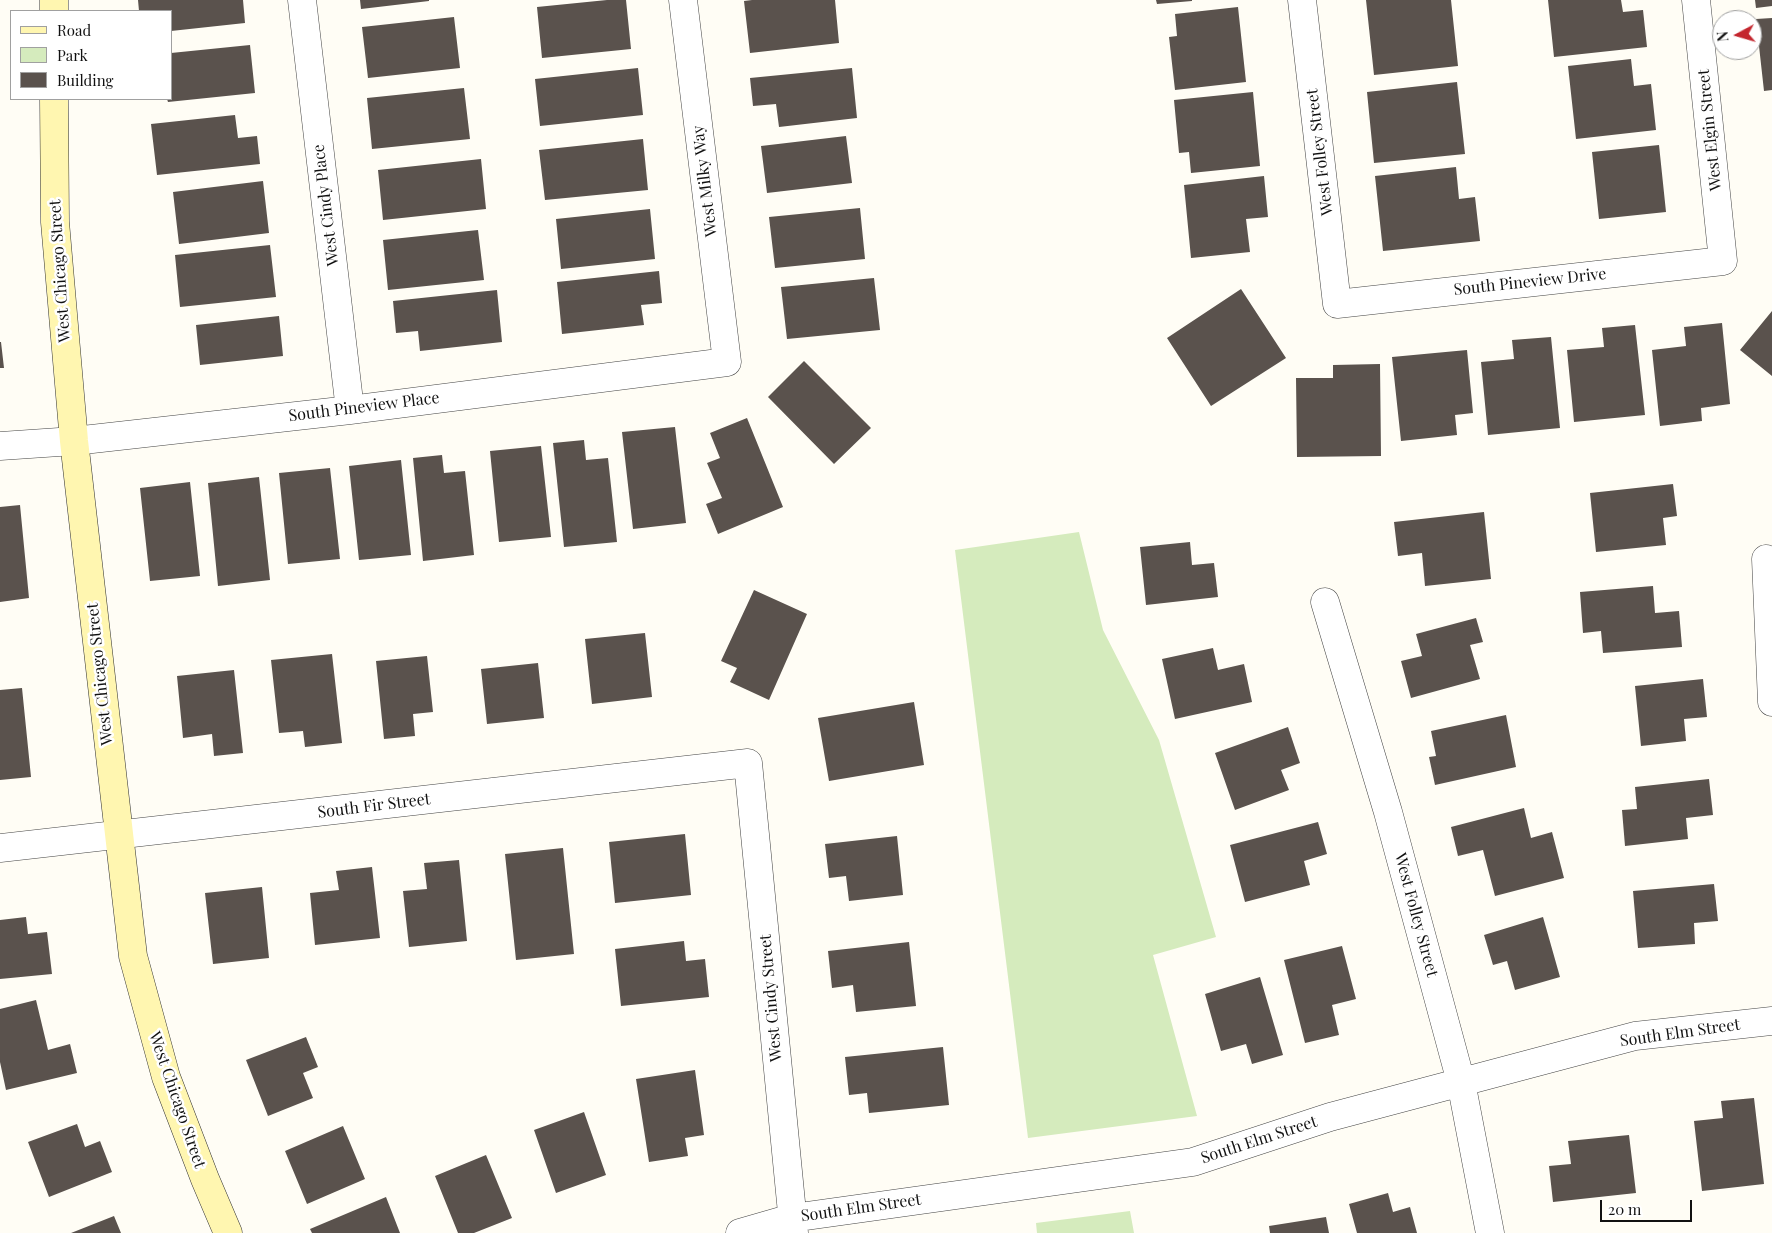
<!DOCTYPE html>
<style>
body{margin:0}
#map{position:relative;width:1772px;height:1233px;overflow:hidden;background:#fffdf5;font-family:"Playfair Display",serif}
canvas{display:block}
.legend{position:absolute;left:10px;top:10px;width:162px;height:90px;box-sizing:border-box;background:#fff;border:1px solid #a0a0a0;margin:0;padding:6px 9px;list-style:none;font-size:15px;color:#111}
.legend li{display:flex;align-items:center;gap:10px;height:25px}
.legend b{width:25px;border:1px solid #a0a0a0}
.north{position:absolute;left:1712px;top:10px;width:50px;height:50px;box-sizing:border-box;background:#fff;border:1px solid #a0a0a0;border-radius:50%;rotate:264deg;font-size:14px;font-weight:700;line-height:20px;text-align:center;color:#111}
.north::after{content:'';display:block;margin:auto;width:18px;height:22px;background:#c4262e;clip-path:polygon(50% 0,100% 100%,50% 72%,0 100%)}
.scale{position:absolute;left:1600px;top:1200px;width:92px;height:22px;box-sizing:border-box;border:2px solid #111;border-top:0;padding-left:6px;font-size:15px;line-height:18px;white-space:nowrap;color:#111;-webkit-text-stroke:4px #fff;paint-order:stroke}
</style>
<div id="map">
<canvas width="1772" height="1233"></canvas>
<ul class="legend">
<li><b style="height:6px;background:#fff6b0"></b>Road</li>
<li><b style="height:14px;background:#d5ebbd"></b>Park</li>
<li><b style="height:14px;background:#5a524d"></b>Building</li>
</ul>
<div class="north">N</div>
<div class="scale">20 m</div>
</div>
<script>
const g = document.querySelector('canvas').getContext('2d');
g.lineJoin = 'round';
function fill(path, color) {
  g.fillStyle = color;
  g.fill(path, 'evenodd');
}
function strokePath(path, color, width, dash) {
  g.strokeStyle = color;
  g.lineWidth = width;
  g.lineCap = dash ? 'butt' : 'round';
  g.setLineDash(dash || []);
  g.stroke(path);
}
function label(font, color, halo, rows, align = 'center') {
  g.font = font + ' "Playfair Display",serif';
  g.lineWidth = 5;
  g.setLineDash([]);
  g.textBaseline = 'middle';
  g.strokeStyle = halo;
  g.fillStyle = color;
  for (const [text, x, y, turn = 0] of rows) {
    g.save();
    g.translate(x, y);
    g.rotate((+turn || 0) * Math.PI / 180);
    g.textAlign = isNaN(turn) ? turn : align;
    if (halo) g.strokeText(text, 0, 0);
    g.fillText(text, 0, 0);
    g.restore();
  }
}
fill(new Path2D(`
 M1079,532L1103,630L1159,740L1216,937L1153,955L1197,1116L1028,1138L955,550Z
 M1130,1211L1134,1233H1037L1036,1223Z`), '#d5ebbd');
fill(new Path2D(`
 M138,0H243L245,23L171,31V11H139Z
 M360,0H429V1L361,9Z
 M607,0H626L631,49L542,58L537,7Z
 M752,0H835L839,43L750,53L744,1Z
 M1156,0H1192V1L1157,4Z
 M1366,0H1451L1458,66L1374,75Z
 M1548,0H1621L1623,12L1643,10L1647,47L1554,57Z
 M1755,0H1772V6L1756,8Z
 M1238,7L1246,82L1175,90L1169,37L1177,36L1175,14Z
 M454,17L460,68L368,78L362,27Z
 M1772,18V90L1764,91L1756,19Z
 M250,45L255,93L168,102L167,99H171V53Z
 M1631,59L1634,86L1651,84L1656,130L1576,139L1568,66Z
 M638,68L643,115L540,126L535,79Z
 M852,68L857,118L779,127L776,104L753,106L750,78Z
 M1457,82L1465,154L1374,163L1367,92Z
 M464,88L470,139L372,149L367,98Z
 M1253,92L1260,166L1191,173L1189,152L1179,153L1174,100Z
 M235,115L238,138L257,136L260,164L157,175L151,124Z
 M846,136L852,183L767,193L761,146Z
 M643,139L648,190L545,200L539,150Z
 M1659,145L1666,212L1599,219L1592,152Z
 M481,159L486,209L383,220L378,170Z
 M1456,167L1459,199L1475,197L1480,241L1383,251L1375,176Z
 M1264,176L1268,217L1246,219L1250,252L1191,258L1184,185Z
 M263,181L269,233L179,244L173,192Z
 M860,208L865,259L775,268L769,217Z
 M650,209L655,259L561,269L556,219Z
 M478,230L484,280L388,290L383,240Z
 M270,245L276,297L180,307L175,255Z
 M659,271L662,303L641,305L644,325L562,334L557,282Z
 M874,278L880,330L787,339L781,287Z
 M1241,289L1286,358L1211,406L1167,338Z
 M497,290L502,342L420,351L418,331L396,333L393,301Z
 M1772,311V376L1740,350Z
 M279,316L283,356L200,365L196,325Z
 M1722,323L1730,404L1701,408L1702,421L1660,426L1652,350L1686,346L1684,327Z
 M1635,325L1645,415L1574,422L1567,350L1604,347L1602,328Z
 M1551,337L1560,428L1488,435L1481,362L1514,359L1512,340Z
 M0,342H1L4,368H0Z
 M1467,350L1473,413L1455,415L1457,435L1401,441L1392,357Z
 M804,361L871,428L834,464L768,397Z
 M1380,364L1381,456L1297,457L1296,378H1333V365Z
 M747,418L783,507L718,534L706,504L722,498L707,463L720,458L710,433Z
 M675,427L686,523L633,529L622,432Z
 M584,440L586,460L608,458L617,542L564,547L553,443Z
 M541,446L551,537L499,542L490,451Z
 M442,455L444,473L465,471L474,555L423,561L413,458Z
 M401,460L411,555L359,560L349,466Z
 M330,468L340,559L288,564L279,473Z
 M259,477L270,580L218,586L208,483Z
 M190,482L200,576L150,581L140,488Z
 M1673,484L1677,516L1663,518L1666,545L1596,552L1590,493Z
 M20,505L29,598L0,602V507Z
 M1484,512L1491,579L1425,586L1422,553L1398,556L1394,522Z
 M1190,542L1192,565L1214,563L1218,597L1146,605L1140,547Z
 M1653,586L1655,613L1679,611L1682,647L1603,653L1601,631L1583,633L1580,592Z
 M754,590L807,614L769,700L730,682L737,668L721,661Z
 M1476,618L1483,642L1470,645L1480,679L1411,698L1401,661L1422,656L1416,634Z
 M645,633L652,697L592,704L585,639Z
 M1213,648L1218,670L1244,664L1252,702L1175,719L1162,659Z
 M332,654L342,743L305,747L303,731L279,733L271,660Z
 M427,656L433,712L413,714L415,736L384,739L376,661Z
 M538,663L544,718L487,724L481,669Z
 M234,670L243,753L214,756L212,734L183,738L177,676Z
 M1703,679L1707,717L1684,719L1686,741L1641,746L1635,686Z
 M22,688L31,777L0,780V690Z
 M914,702L924,765L829,781L818,718Z
 M1506,715L1516,767L1435,785L1429,757L1436,756L1431,731Z
 M1288,727L1300,763L1281,770L1289,790L1235,810L1215,753Z
 M1709,779L1713,815L1686,818L1688,839L1625,846L1622,810L1637,809L1635,787Z
 M1524,808L1531,838L1552,832L1564,878L1495,896L1483,850L1458,856L1451,827Z
 M1318,822L1327,854L1304,861L1310,885L1245,902L1230,845Z
 M685,834L691,895L615,903L609,842Z
 M897,836L903,895L849,901L846,876L829,878L825,844Z
 M563,848L574,954L516,960L505,854Z
 M459,860L467,941L409,947L403,891L427,889L424,863Z
 M372,867L380,938L315,945L310,893L339,890L336,871Z
 M1714,884L1718,921L1694,923L1695,944L1638,948L1633,891Z
 M262,887L269,958L213,964L205,893Z
 M26,917L28,934L47,932L52,974L0,979V920Z
 M1543,917L1560,977L1515,990L1507,961L1493,965L1484,935Z
 M684,941L686,961L705,959L709,997L621,1006L615,949Z
 M909,942L916,1006L856,1012L853,985L832,988L828,951Z
 M1342,946L1356,999L1332,1005L1339,1035L1305,1043L1284,960Z
 M1260,977L1283,1055L1252,1064L1246,1044L1221,1051L1205,994Z
 M36,1000L48,1050L70,1044L77,1073L6,1090L0,1062V1009Z
 M306,1037L318,1067L303,1073L313,1098L268,1116L246,1060Z
 M943,1047L949,1105L869,1113L867,1093L849,1095L845,1057Z
 M695,1070L704,1135L685,1138L688,1156L649,1162L636,1079Z
 M1754,1098L1764,1184L1702,1191L1694,1121L1723,1118L1721,1101Z
 M584,1112L606,1175L556,1193L534,1130Z
 M77,1124L85,1147L100,1141L112,1172L49,1197L28,1142Z
 M343,1126L365,1179L307,1204L285,1151Z
 M1629,1135L1636,1193L1553,1202L1549,1166L1571,1164L1568,1141Z
 M486,1155L512,1218L474,1233H458L435,1176Z
 M1388,1193L1393,1212L1410,1207L1417,1233H1357L1349,1204Z
 M386,1197L400,1233H312L310,1229Z
 M114,1216L121,1233H71Z
 M1326,1217L1329,1233H1270L1269,1226Z`), '#5a524d');
const street = new Path2D(`
 M302,0L350,410
 M1302,0L1337,304L1723,261L1696,0
 M0,446L74,441L350,410L727,362L683,0
 M1766,559L1772,702
 M1325,602L1388,812L1461,1082L1490,1233
 M0,848L748,763L794,1233
 M740,1233L792,1218L1193,1162L1330,1117L1635,1036L1772,1021`);
const secondary = new Path2D(`
 M54,0V11
 M54,99L55,222L74,441L133,956L166,1077L205,1179L228,1233`);
strokePath(street, '#444', 29);
strokePath(secondary, '#333', 29);
strokePath(street, '#fff', 28);
strokePath(secondary, '#fff6b0', 28);
label('16px', '#111', '#fff', [
 ["West Elgin Street",1710,130,-96],
 ["West Folley Street",1320,152,-97],
 ["West Milky Way",705,181,-97],
 ["West Cindy Place",326,205,-97],
 ["West Chicago Street",60,271,-94],
 ["South Pineview Drive",1530,282,-6],
 ["South Pineview Place",364,407,-7],
 ["West Chicago Street",100,674,-96],
 ["South Fir Street",374,806,-7],
 ["West Folley Street",1416,915,75],
 ["West Cindy Street",771,998,-95],
 ["South Elm Street",1680,1033,-8],
 ["West Chicago Street",177,1100,71],
 ["South Elm Street",1259,1140,-18],
 ["South Elm Street",861,1208,-8]
]);
</script>
